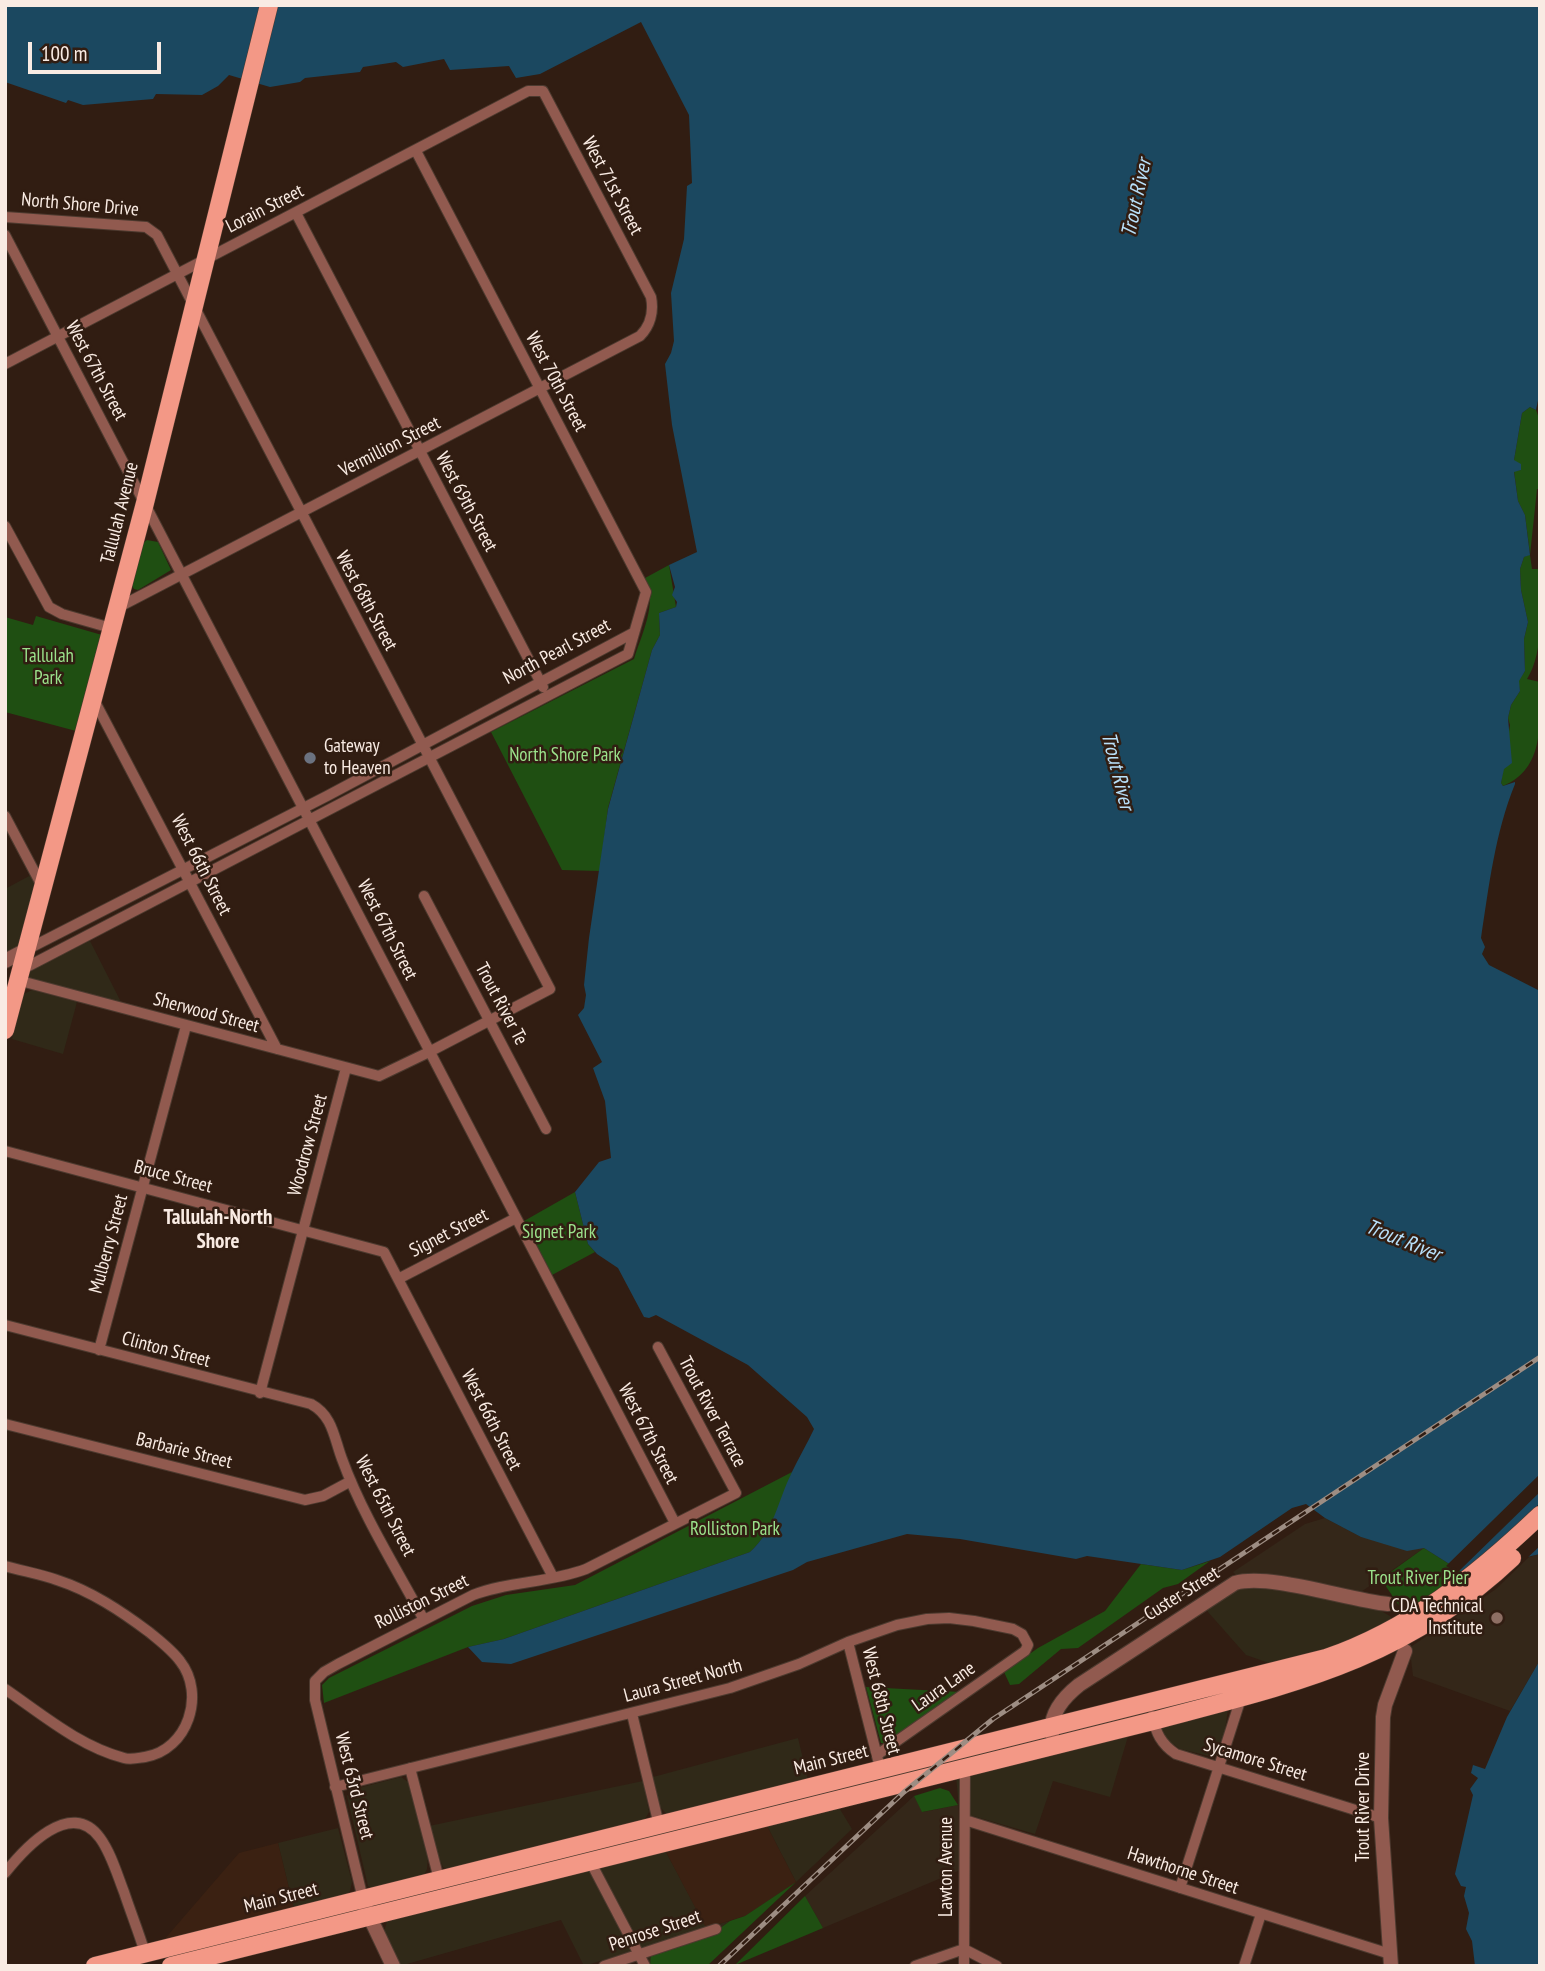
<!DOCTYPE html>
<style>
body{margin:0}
#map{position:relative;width:1545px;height:1971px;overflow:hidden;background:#311d12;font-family:"PT Sans Narrow",sans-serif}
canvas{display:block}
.frame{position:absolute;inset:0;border:7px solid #f9ebe3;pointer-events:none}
.scale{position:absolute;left:28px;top:42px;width:133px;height:32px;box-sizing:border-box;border:4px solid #f9ebe3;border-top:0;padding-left:9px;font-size:21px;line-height:24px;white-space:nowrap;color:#f9ebe3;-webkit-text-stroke:5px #311d12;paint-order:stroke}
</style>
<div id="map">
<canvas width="1545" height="1971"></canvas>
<div class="frame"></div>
<div class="scale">100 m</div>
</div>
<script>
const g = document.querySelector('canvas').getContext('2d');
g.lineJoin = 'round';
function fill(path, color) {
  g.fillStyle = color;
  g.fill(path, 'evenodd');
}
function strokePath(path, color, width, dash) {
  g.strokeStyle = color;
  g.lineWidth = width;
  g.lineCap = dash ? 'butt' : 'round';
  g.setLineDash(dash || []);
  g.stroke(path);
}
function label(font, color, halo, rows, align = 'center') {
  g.font = font + ' "PT Sans Narrow",sans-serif';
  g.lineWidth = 5;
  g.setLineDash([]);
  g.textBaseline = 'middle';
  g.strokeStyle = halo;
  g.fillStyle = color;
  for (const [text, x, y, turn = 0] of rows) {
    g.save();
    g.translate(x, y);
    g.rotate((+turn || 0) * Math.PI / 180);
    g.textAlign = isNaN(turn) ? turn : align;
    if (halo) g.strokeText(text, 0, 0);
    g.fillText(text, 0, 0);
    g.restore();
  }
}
fill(new Path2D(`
 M31,875L36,884L19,945L5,953V889Z
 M90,941L122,1004L34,981L29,977L30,970Z
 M32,990L77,1002L63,1054L12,1039L24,994Z
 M1246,1583L1374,1607L1390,1616L1392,1620L1352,1642L1272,1664L1246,1655L1208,1612L1207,1608Z
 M1228,1709L1225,1730L1218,1754L1213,1757L1180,1749L1170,1742L1157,1726Z
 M1129,1733L1110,1797L1053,1781L1035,1834L973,1816L960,1820L956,1776Z
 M798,1738L808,1780L667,1814L660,1807L653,1777Z
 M401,1777L408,1782L428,1856L427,1869L424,1875L373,1889L368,1886L347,1796L351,1790Z
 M643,1781L649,1812L644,1821L448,1870L443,1867L438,1855L429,1826Z
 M838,1806L852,1829L796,1882L766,1824Z
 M338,1828L352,1882L350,1891L347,1895L294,1909L278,1843Z
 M665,1850L706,1927L730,1921L712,1934L649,1963L632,1951L584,1966L561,1920L400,1966L384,1932L387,1921Z`), '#302918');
fill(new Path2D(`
 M766,1824L796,1882L745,1916L706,1928L665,1850Z
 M278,1843L294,1909L163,1941L239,1853Z`), '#3b2112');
fill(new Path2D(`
 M1325,1518L1361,1537L1424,1548L1358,1594L1237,1576L1233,1572L1305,1524Z
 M1540,1554V1660L1510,1711L1413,1676L1410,1651L1412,1646L1496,1589L1529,1557Z
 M914,1796L923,1812L958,1805L960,1870L823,1928L805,1896Z`), '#342719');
fill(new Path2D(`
 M1530,407L1536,410L1540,421V489H1537L1530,555L1532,569H1540C1540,603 1545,651 1527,679L1540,682C1540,723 1545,769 1503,786L1501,783L1510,725L1508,718L1511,705L1520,691L1518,681L1525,671L1524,639L1528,622L1521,590L1520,569L1524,557L1530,554L1525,515L1518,501L1514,471L1521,470L1514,460L1522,413Z
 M147,540L158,542L171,570L138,590L134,589L131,584L142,544Z
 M669,565L676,607L659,613L660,635L652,650L608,808L600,871L562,870L491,732L634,659C642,633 658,603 645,578Z
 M36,616L102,635L76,731L5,712V617L33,625Z
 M575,1192L588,1244L595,1252L552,1275L524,1221Z
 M792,1472C781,1501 773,1531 750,1552L504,1639L468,1647L324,1703L322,1685L329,1678L472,1606L506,1595L575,1585Z
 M1424,1548L1462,1572L1404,1613L1381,1579Z
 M1210,1561L1178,1584L1163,1588L1078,1648L1061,1649L1019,1684L1010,1685L1004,1672L1038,1648L1105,1611L1141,1564L1182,1570Z
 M866,1687L960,1692L890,1743H881Z
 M940,1788L949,1791L958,1805L922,1812L914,1796Z
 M796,1882L707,1966H650L651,1955L712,1934L730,1921L745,1916Z
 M805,1896L823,1928L735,1965Z`), '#1f4f12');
fill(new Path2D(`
 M5,5H1540V391L1536,410L1530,407L1522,413L1514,460L1521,464V470L1514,472L1518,501L1525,515L1530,555L1524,557L1520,569L1521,590L1528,622L1524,639L1525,671L1519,681L1520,691L1511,705L1508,718L1512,763L1504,769L1501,783L1503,786L1515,782V784C1495,833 1489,886 1481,938L1485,947L1482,954L1489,965L1540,991V1554L1462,1572L1424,1548L1407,1551L1361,1537L1325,1518L1306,1504L1292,1508L1220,1557L1182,1570L1087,1556L1076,1559L960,1539L907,1534L807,1562L793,1570L511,1664L482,1662L468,1647L504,1639L750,1552C775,1529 777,1503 791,1474C798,1459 807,1444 814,1429L807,1417L748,1365L656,1315L649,1318L644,1317L618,1268L597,1254L588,1244L575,1192L599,1162L611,1158L605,1101L593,1068L602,1062L578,1015L584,1008L586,995L584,985L589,938L608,809L652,650L660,635L659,613L676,607L677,602L672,595L675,587L669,565L697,552L672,425L665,364L671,353L674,341L671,293L684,239L687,186L692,183L689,115L641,22L540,74L516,78L509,66L450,70L444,59L403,67L396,62L363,67L360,72L305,78L300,82L270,87L229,75L218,86L202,95L156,94L153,99L83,105L68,100L66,103L5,82Z
 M1540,1660V1966H1475L1472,1941L1466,1929L1469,1913L1464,1896L1466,1887L1461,1886L1455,1874L1473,1795L1470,1789L1478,1778L1471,1773L1473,1765L1485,1769L1507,1717Z`), '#1b4860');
fill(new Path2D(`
 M1540,1474V1492L1457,1573L1446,1566Z
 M1540,1503V1546L1523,1562L1463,1576Z`), '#311d12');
const minor = new Path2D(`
 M296,213L543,687
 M5,217L146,227L157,235L550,989L429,1052L379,1076L17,980
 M5,235L675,1523
 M5,364L528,91H543L651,297C654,312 650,326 640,336L117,608
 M5,526L49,607L62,614L111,628
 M93,698L277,1049
 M5,816L43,888
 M424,896L546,1129
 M26,950L327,796L633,633
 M21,970L628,654L646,592L416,151
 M5,1151L384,1252L553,1577
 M398,1279L516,1218
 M5,1325L311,1404C333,1416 334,1438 342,1459C362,1514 396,1568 424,1620
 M99,1350L186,1026
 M260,1393L346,1068
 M5,1424L305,1500L323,1496L351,1481
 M5,1566C22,1571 40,1574 57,1580C91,1591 121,1611 149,1632C160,1641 172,1650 180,1661C206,1694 188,1750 145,1757C138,1758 131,1760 124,1758C79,1746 43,1715 5,1689
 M848,1642L878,1760
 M632,1714L659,1825
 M1152,1716C1156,1733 1161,1744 1176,1754L1381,1818
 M410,1768L439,1879
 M335,1787L730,1688L799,1664L848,1642L897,1625L927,1619L949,1618L974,1621L1013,1629L1022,1634L1028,1645L1025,1651L877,1755
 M965,1820L1390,1954
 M590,1861L645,1966
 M5,1873C24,1849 71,1797 100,1838C111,1853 117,1874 124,1892C131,1913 139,1933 145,1953
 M1180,1888L1241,1698
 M363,1899L315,1700V1681L324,1672L338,1664L473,1595C509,1581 549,1583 586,1569L736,1493L658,1347
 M604,1966L716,1929
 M915,1966L964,1949L997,1966
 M964,1966L965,1768
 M1244,1966L1261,1914`);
const tertiary = new Path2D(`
 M5,961L26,950
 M1052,1734C1049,1713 1064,1697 1079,1685L1235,1583C1270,1573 1348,1600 1388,1604
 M365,1907L393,1966
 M1391,1966L1381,1818L1383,1717L1385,1705L1405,1651`);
const primary = new Path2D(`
 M5,1030L145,503L269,5
 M95,1966L1326,1658C1410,1629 1476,1576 1540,1515
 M171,1966L1153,1721C1292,1684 1403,1661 1512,1558`);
strokePath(minor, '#4d3a2f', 12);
strokePath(tertiary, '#4d3a2f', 16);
strokePath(primary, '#4d3a2f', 19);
strokePath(minor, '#915a4f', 10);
strokePath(tertiary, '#915a4f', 14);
strokePath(primary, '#f39886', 18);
const rail = new Path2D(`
 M719,1966L904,1792L993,1719L1540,1357`);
strokePath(rail, '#9d8d83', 5);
strokePath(rail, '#311d12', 2.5, [8]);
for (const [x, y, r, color] of [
 [310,758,7,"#6b7280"],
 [1497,1618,7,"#8d6e63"]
]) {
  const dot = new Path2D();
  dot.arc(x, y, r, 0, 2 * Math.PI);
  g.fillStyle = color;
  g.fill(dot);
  strokePath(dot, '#311d12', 2.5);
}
label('19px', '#f9ebe3', '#311d12', [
 ["West 71st Street",612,186,62],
 ["North Shore Drive",80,205,5],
 ["Lorain Street",265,209,-27],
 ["West 67th Street",96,371,62],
 ["West 70th Street",556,382,62],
 ["Vermillion Street",390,447,-27],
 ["West 69th Street",466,502,62],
 ["Tallulah Avenue",120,513,-76],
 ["West 68th Street",366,601,62],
 ["North Pearl Street",557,652,-28],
 ["West 66th Street",201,865,63],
 ["West 67th Street",387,930,63],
 ["Trout River Te",501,1004,62],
 ["Sherwood Street",206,1013,15],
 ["Woodrow Street",308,1145,-75],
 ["Bruce Street",173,1177,15],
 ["Signet Street",449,1233,-27],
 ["Mulberry Street",109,1244,-75],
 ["Clinton Street",166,1350,15],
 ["Trout River Terrace",712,1412,62],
 ["West 66th Street",491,1420,63],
 ["West 67th Street",648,1434,63],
 ["Barbarie Street",184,1451,14],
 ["West 65th Street",385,1506,63],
 ["Custer Street",1182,1594,-32],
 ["Rolliston Street",422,1602,-26],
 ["Laura Street North",683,1681,-15],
 ["Laura Lane",944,1687,-35],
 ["West 68th Street",881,1701,76],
 ["Main Street",831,1760,-14],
 ["Sycamore Street",1255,1760,17],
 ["West 63rd Street",354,1786,76],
 ["Trout River Drive",1364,1807,-90],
 ["Lawton Avenue",947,1867,-90],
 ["Hawthorne Street",1183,1871,18],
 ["Main Street",281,1898,-14],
 ["Penrose Street",655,1931,-18]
]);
label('19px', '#9be28b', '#311d12', [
 ["Tallulah",48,657],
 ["Park",48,679],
 ["North Shore Park",565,756],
 ["Signet Park",559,1233],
 ["Rolliston Park",735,1530],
 ["Trout River Pier",1418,1579]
]);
label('19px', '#f9ebe3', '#311d12', [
 ["Gateway",324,747],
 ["to Heaven",324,769],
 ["CDA Technical",1483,1607,"right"],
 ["Institute",1483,1629,"right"]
], 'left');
label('italic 21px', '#b8e0fa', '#311d12', [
 ["Trout River",1137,198,-78],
 ["Trout River",1117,771,76],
 ["Trout River",1403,1241,22]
]);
label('bold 21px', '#f9ebe3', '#311d12', [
 ["Tallulah-North",218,1218],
 ["Shore",218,1242]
]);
</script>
